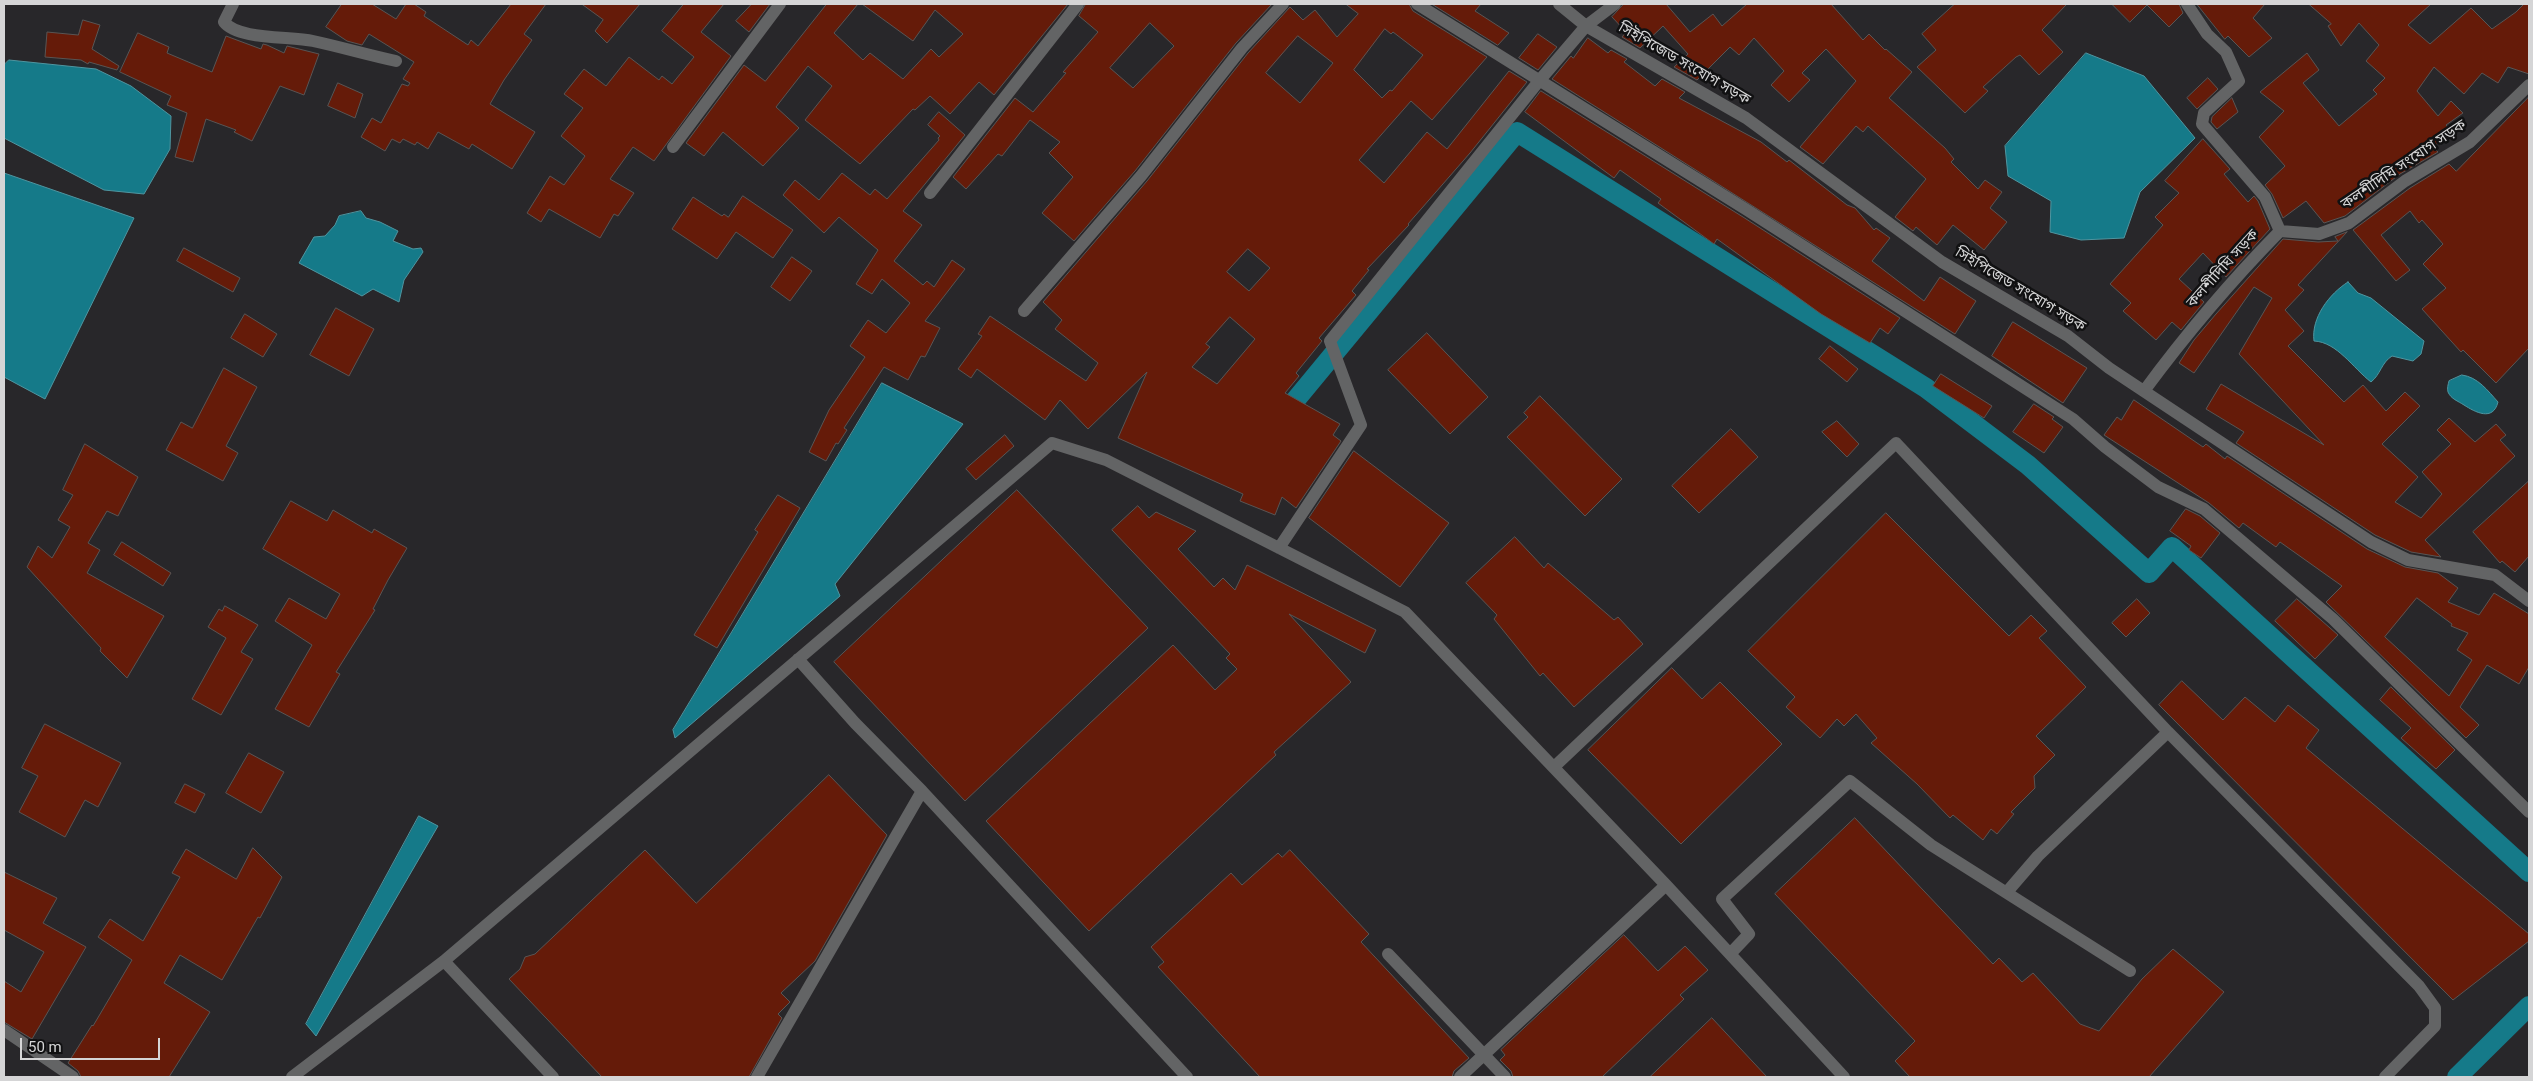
<!DOCTYPE html>
<meta charset="utf-8">
<style>
body{margin:0}
#map{position:relative;width:2533px;height:1081px;overflow:hidden;background:#28272a;font-family:Roboto,sans-serif}
canvas{display:block}
.frame{position:absolute;inset:0;border:5px solid #d5d5d6;pointer-events:none}
.scale{position:absolute;left:20px;top:1038px;width:140px;height:22px;box-sizing:border-box;border:2px solid #d5d5d6;border-top:0;padding-left:6px;font-size:15px;line-height:18px;white-space:nowrap;color:#d5d5d6;-webkit-text-stroke:4px #111112;paint-order:stroke}
</style>
<div id="map">
<canvas width="2533" height="1081"></canvas>
<div class="frame"></div>
<div class="scale">50 m</div>
</div>
<script>
const g = document.querySelector('canvas').getContext('2d');
g.lineJoin = 'round';
function fill(path, color) {
  g.fillStyle = color;
  g.fill(path, 'evenodd');
}
function strokePath(path, color, width, dash) {
  g.strokeStyle = color;
  g.lineWidth = width;
  g.lineCap = dash ? 'butt' : 'round';
  g.setLineDash(dash || []);
  g.stroke(path);
}
function label(font, color, halo, rows, align = 'center') {
  g.font = font + ' Roboto,"Noto Sans Bengali",sans-serif';
  g.lineWidth = 5;
  g.setLineDash([]);
  g.textBaseline = 'middle';
  g.strokeStyle = halo;
  g.fillStyle = color;
  for (const [text, x, y, turn = 0] of rows) {
    g.save();
    g.translate(x, y);
    g.rotate((+turn || 0) * Math.PI / 180);
    g.textAlign = isNaN(turn) ? turn : align;
    if (halo) g.strokeText(text, 0, 0);
    g.fillText(text, 0, 0);
    g.restore();
  }
}
const water = new Path2D(`
 M2086,53L2144,76L2195,138L2140,192L2124,238L2081,240L2050,232L2051,201L2008,176L2005,146Z
 M9,60L96,69L131,86L171,116L170,149L144,194L104,190L4,138V65Z
 M4,173L134,218L45,399L4,377Z
 M361,211L366,218L380,222L398,231L393,241L413,249L421,248L423,252L404,280L399,302L373,289L362,296L299,263L314,237L325,236L335,225L339,216Z
 M2348,282L2358,293L2371,298L2424,341L2421,354L2413,361L2392,356C2381,363 2381,374 2371,382C2353,368 2337,342 2314,341C2311,318 2329,294 2348,282Z
 M2462,375C2478,377 2488,391 2498,402C2493,422 2475,412 2464,405C2458,401 2451,399 2448,392C2447,388 2448,385 2449,381Z
 M882,383L963,424L835,584L840,596L675,738L673,730Z
 M419,816L438,826L316,1036L306,1024Z`);
fill(water, '#157a89');
strokePath(water, '#4f95a0', 1);
strokePath(new Path2D(`
 M1284,414L1517,132L1926,388L2028,465L2149,573L2172,547L2529,872
 M2457,1077L2529,1006`), '#157a89', 20);
const building = new Path2D(`
 M342,4H372L396,19L406,4H414L426,12L424,16L468,45L471,40L478,46L511,4H546L524,34L532,40L504,80L490,104L535,132L512,169L472,144L469,149L438,132L428,149L417,142L415,145L403,139L400,143L392,139L385,151L361,137L372,118L381,123L402,84L408,86L410,83L403,79L414,62L369,34L362,45L347,41L326,27Z
 M582,4H640L607,43L595,31L603,20Z
 M684,4H724L701,32L731,56L654,161L633,147L610,179L634,193L618,216L614,214L600,238L549,209L541,222L527,213L550,176L564,185L585,156L561,136L583,108L564,94L584,69L606,86L629,57L659,80L662,76L672,84L694,57L662,31Z
 M752,4H770L749,32L736,21Z
 M827,4H858L834,33L863,60L870,53L903,79L931,49L939,57L963,34L935,10L913,41L862,4H1068L994,95L979,82L950,114L930,96L915,110L913,109L860,164L805,120L832,86L808,66L776,107L799,128L763,166L723,132L704,156L686,143L744,65L765,81Z
 M1086,4H1272L1236,43L1135,171L1074,241L1042,213L1073,177L1049,153L1060,142L1030,120L1002,156L998,154L966,189L953,177L1015,98L1033,112L1066,73L1063,72L1098,32L1079,16ZM1150,23L1174,46L1133,88L1110,68Z
 M1346,4H1409L1413,11L1487,57L1432,120L1411,101L1359,160L1384,183L1427,132L1447,149L1509,71L1527,82L1470,153L1408,224L1409,225L1367,269L1369,270L1352,291L1356,295L1319,338L1322,341L1296,373L1299,376L1285,393L1340,424L1333,435L1341,441L1296,508L1282,497L1275,515L1240,501L1243,494L1118,438L1147,372L1088,429L1060,400L1045,420L977,369L971,378L958,369L982,336L978,334L990,316L1086,381L1098,363L1055,329L1062,320L1043,302L1147,181L1248,53L1290,7L1303,20L1315,10L1337,37L1358,14ZM1385,29L1391,34L1393,32L1423,55L1392,91L1390,90L1382,98L1354,70ZM1298,36L1333,63L1300,103L1266,73ZM1248,249L1270,268L1249,291L1227,272ZM1230,317L1255,339L1217,384L1192,367L1210,347L1206,344Z
 M1432,4H1481L1475,11L1509,33L1498,45Z
 M1624,4H1666L1690,32L1713,14L1722,26L1747,4H1831L1863,40L1869,34L1885,50L1886,49L1912,72L1889,98L1945,148L1954,159L1951,162L1978,189L1985,180L2002,192L1990,208L2007,222L1984,250L1953,225L1937,245L1916,227L1913,231L1895,217L1926,179L1868,126L1863,132L1856,126L1823,164L1800,147L1856,81L1826,49L1802,73L1810,80L1789,102L1771,85L1784,71L1754,38L1739,55L1730,47L1697,80L1674,67L1688,54L1663,26L1640,48L1622,37L1626,32L1612,17Z
 M1955,4H2067L2042,30L2063,52L2039,75L2020,55L2016,57L1983,87L1988,91L1965,113L1917,67L1936,50L1922,34Z
 M2112,4H2179L2183,13L2169,27L2147,5L2130,22Z
 M2197,4H2265L2253,18L2272,38L2249,57L2228,36L2225,39Z
 M2309,4H2431L2408,25L2430,44L2471,8L2492,29L2516,12L2524,4H2529V74L2508,67L2498,83L2482,73L2464,94L2434,67L2417,91L2438,116L2451,101L2463,113L2446,125L2452,132L2433,147L2438,152L2400,174L2345,216L2324,223L2306,201L2283,218L2272,194L2265,185L2285,166L2259,137L2284,111L2260,92L2307,53L2319,70L2303,83L2339,126L2377,94L2373,90L2385,78L2366,61L2379,45L2359,23L2341,46L2328,26L2331,24Z
 M83,20L100,25L92,49L119,66L117,70L89,62L88,64L81,60L45,57L47,32L78,35Z
 M138,33L169,47L167,53L212,72L226,36L261,49L263,44L267,45L284,53L287,46L319,54L304,95L280,86L252,141L234,132L236,130L206,119L193,162L175,157L187,113L167,105L171,96L120,72Z
 M1538,34L1557,47L1538,70L1519,58Z
 M1588,38L1608,53L1611,50L1627,59L1624,62L1655,86L1662,79L1685,92L1679,98L1761,142L1787,162L1789,160L1847,205L1855,208L1874,230L1876,228L1890,238L1872,261L1924,301L1940,277L1976,301L1955,334L1552,79L1571,56L1573,58Z
 M2208,78L2218,89L2197,109L2187,98Z
 M338,83L363,94L355,118L328,106Z
 M1541,91L1743,217L1900,318L1888,334L1880,328L1870,343L1821,314L1717,239L1714,244L1658,203L1661,199L1620,170L1614,178L1525,112Z
 M2529,97V348L2496,383L2463,350L2461,352L2422,309L2446,288L2423,264L2443,244L2422,220L2419,223L2410,211L2381,235L2410,270L2396,281L2353,230L2410,188L2449,164L2456,171Z
 M2232,98L2238,112L2217,129L2211,122L2212,117Z
 M939,112L965,135L903,211L922,225L894,261L923,285L927,281L934,287L952,260L965,269L925,321L940,328L925,357L921,356L908,380L884,367L844,428L847,430L838,444L836,443L826,461L809,452L829,410L865,357L850,346L868,320L886,333L910,303L882,279L872,294L856,284L878,250L839,217L824,233L783,195L795,180L819,200L842,173L870,195L875,189L887,199L939,140L938,138L940,136L928,125Z
 M2203,139L2230,169L2224,174L2248,202L2254,196L2258,201L2270,229L2226,277L2203,253L2179,279L2204,302L2181,330L2172,322L2156,340L2123,311L2131,303L2110,284L2163,225L2155,217L2179,193L2165,181Z
 M743,196L793,230L773,258L736,232L717,259L672,229L693,197L722,216L724,214L728,217Z
 M2347,232L2298,285L2304,290L2285,310L2304,331L2288,346L2344,402L2363,385L2386,411L2405,392L2420,406L2382,444L2418,477L2395,502L2421,518L2442,494L2422,472L2451,444L2437,430L2449,418L2475,442L2496,424L2506,435L2500,440L2515,456L2425,540L2441,557L2411,552L2375,535L2236,443L2244,432L2206,409L2221,384L2324,445L2239,354L2272,298L2254,287L2194,373L2179,363L2194,340L2216,314L2283,239L2318,242L2338,241L2335,237Z
 M184,248L240,278L233,292L177,261Z
 M792,257L812,271L790,301L771,287Z
 M336,308L374,329L349,376L310,355Z
 M245,314L277,334L263,357L231,338Z
 M2013,322L2087,368L2063,403L1992,356Z
 M1427,333L1488,397L1450,434L1388,370Z
 M1830,346L1858,369L1847,382L1819,359Z
 M224,368L257,387L226,446L238,453L223,481L166,450L181,422L192,428Z
 M1941,374L1992,406L1984,418L1933,386Z
 M1540,396L1622,479L1585,516L1507,437L1528,417L1524,413Z
 M2134,400L2203,447L2206,444L2225,459L2227,456L2367,549L2405,567L2438,573L2458,588L2448,602L2479,615L2494,593L2529,614V667L2519,684L2487,665L2460,707L2479,725L2466,738L2326,602L2342,586L2280,542L2276,547L2243,523L2239,528L2209,503L2104,435L2117,417L2121,420ZM2417,598L2452,624L2451,626L2468,633L2457,650L2472,660L2449,696L2385,637Z
 M2034,404L2054,417L2052,419L2063,427L2044,453L2013,432Z
 M1837,421L1859,444L1847,457L1822,432Z
 M1731,429L1758,457L1699,513L1672,486Z
 M1005,435L1014,446L976,480L966,469Z
 M85,444L138,477L118,516L107,511L88,543L100,550L87,573L164,616L127,678L100,651L101,648L27,567L38,546L52,558L70,527L58,520L73,495L63,490Z
 M1354,451L1449,523L1400,587L1309,518Z
 M2529,481V556L2515,572L2502,561L2500,563L2473,532Z
 M1017,490L1148,628L965,801L834,662Z
 M778,495L800,508L717,648L694,635L758,532L755,530Z
 M291,501L327,521L333,510L372,533L374,529L407,548L388,580L373,609L375,610L336,672L340,674L309,727L275,709L312,645L275,621L289,598L326,619L340,594L263,549Z
 M1138,506L1149,518L1156,512L1196,531L1178,549L1214,587L1223,578L1235,590L1247,565L1376,630L1365,653L1289,614L1351,682L1274,752L1276,755L1089,931L986,821L1173,645L1215,690L1237,669L1226,658L1230,654L1112,530Z
 M2186,509L2200,516L2220,533L2201,558L2189,550L2191,546L2170,531Z
 M1886,513L2009,636L2031,615L2047,631L2039,638L2086,687L2036,736L2055,755L2034,776L2035,788L2011,812L2014,814L1997,834L1991,829L1983,840L1953,815L1950,818L1917,784L1871,743L1877,738L1856,714L1844,726L1837,719L1820,738L1786,707L1795,697L1748,651Z
 M1515,537L1544,568L1548,563L1614,620L1618,617L1643,644L1574,707L1543,673L1540,676L1494,619L1497,615L1466,583Z
 M122,542L171,573L163,586L114,555Z
 M2137,599L2150,613L2126,637L2112,623Z
 M2297,599L2338,635L2315,659L2275,621Z
 M225,606L258,625L241,652L253,659L221,715L192,699L226,638L208,627L219,609L222,611Z
 M1672,668L1702,699L1720,682L1782,744L1681,844L1588,750Z
 M2182,681L2223,720L2245,697L2275,722L2288,705L2319,730L2306,748L2529,934V941L2453,1000L2159,705Z
 M2391,687L2455,750L2436,769L2401,738L2411,728L2380,700Z
 M45,724L121,763L98,807L85,800L65,837L19,812L38,776L22,768Z
 M249,753L284,772L261,813L226,793Z
 M829,775L887,835L815,961L781,993L790,1002L778,1014L782,1018L749,1077H602L509,979L520,969L525,957L535,954L645,850L696,903Z
 M185,784L205,794L195,813L175,803Z
 M1855,818L1993,964L1999,958L2022,982L2033,973L2080,1024L2099,1031L2142,979L2173,949L2224,992L2149,1077H1910L1895,1061L1915,1041L1775,894Z
 M253,848L282,877L260,918L258,917L222,980L180,955L164,983L210,1012L169,1077H81L78,1071L68,1063L92,1025L93,1026L132,960L98,937L110,919L143,941L180,877L172,873L186,849L236,879Z
 M1290,850L1369,934L1361,942L1469,1058L1454,1071L1452,1077H1260L1158,967L1164,962L1151,947L1231,873L1242,885L1278,853L1282,857Z
 M4,872L57,898L43,923L86,947L32,1039L4,1022V981L21,992L44,952L4,930Z
 M1624,935L1658,971L1685,946L1708,970L1680,995L1684,999L1602,1077H1513L1511,1071L1500,1060L1505,1055L1501,1050Z
 M1712,1018L1767,1077H1650Z`);
fill(building, '#651b09');
strokePath(building, '#595554', 1);
strokePath(new Path2D(`
 M233,4L224,22C238,40 291,36 313,41C341,47 368,55 396,61
 M1417,4L1747,210L2073,419L2105,447L2158,487L2204,509L2333,619L2529,812
 M1559,4L1586,26L1746,118L1942,262L2068,336L2109,368L2371,542L2408,560L2495,575L2529,601
 M673,147L780,4
 M930,193L1078,4
 M2280,231L2319,234L2349,223L2405,181L2470,142L2529,85
 M1024,311L1141,176L1242,48L1283,4
 M2144,391C2186,334 2231,281 2280,231L2265,197L2202,124L2204,113L2239,81L2226,52L2207,34L2187,4
 M1279,548L1361,425L1330,341L1539,81L1586,26L1615,4
 M798,659L855,723L922,791L1187,1077
 M1554,767L1896,443L2168,732L2419,986L2435,1008V1026L2385,1077
 M2007,892L2038,856L2168,732
 M1388,954L1505,1077
 M1730,954L1749,934L1722,899L1850,781L1931,845L2130,971
 M444,961L553,1077
 M4,1030L73,1077
 M292,1077L444,961L1052,443L1106,460L1405,612L1666,885L1844,1077
 M757,1077L922,791
 M1460,1077L1666,885`), '#636465', 12);
label('15px', '#d5d5d6', '#111112', [
 ["সিইপিজেড সংযোগ সড়ক",1684,64,30],
 ["কলশীদিঘি সংযোগ সড়ক",2404,165,-34],
 ["কলশীদিঘি সড়ক",2223,269,-48],
 ["সিইপিজেড সংযোগ সড়ক",2020,290,31]
]);
</script>
